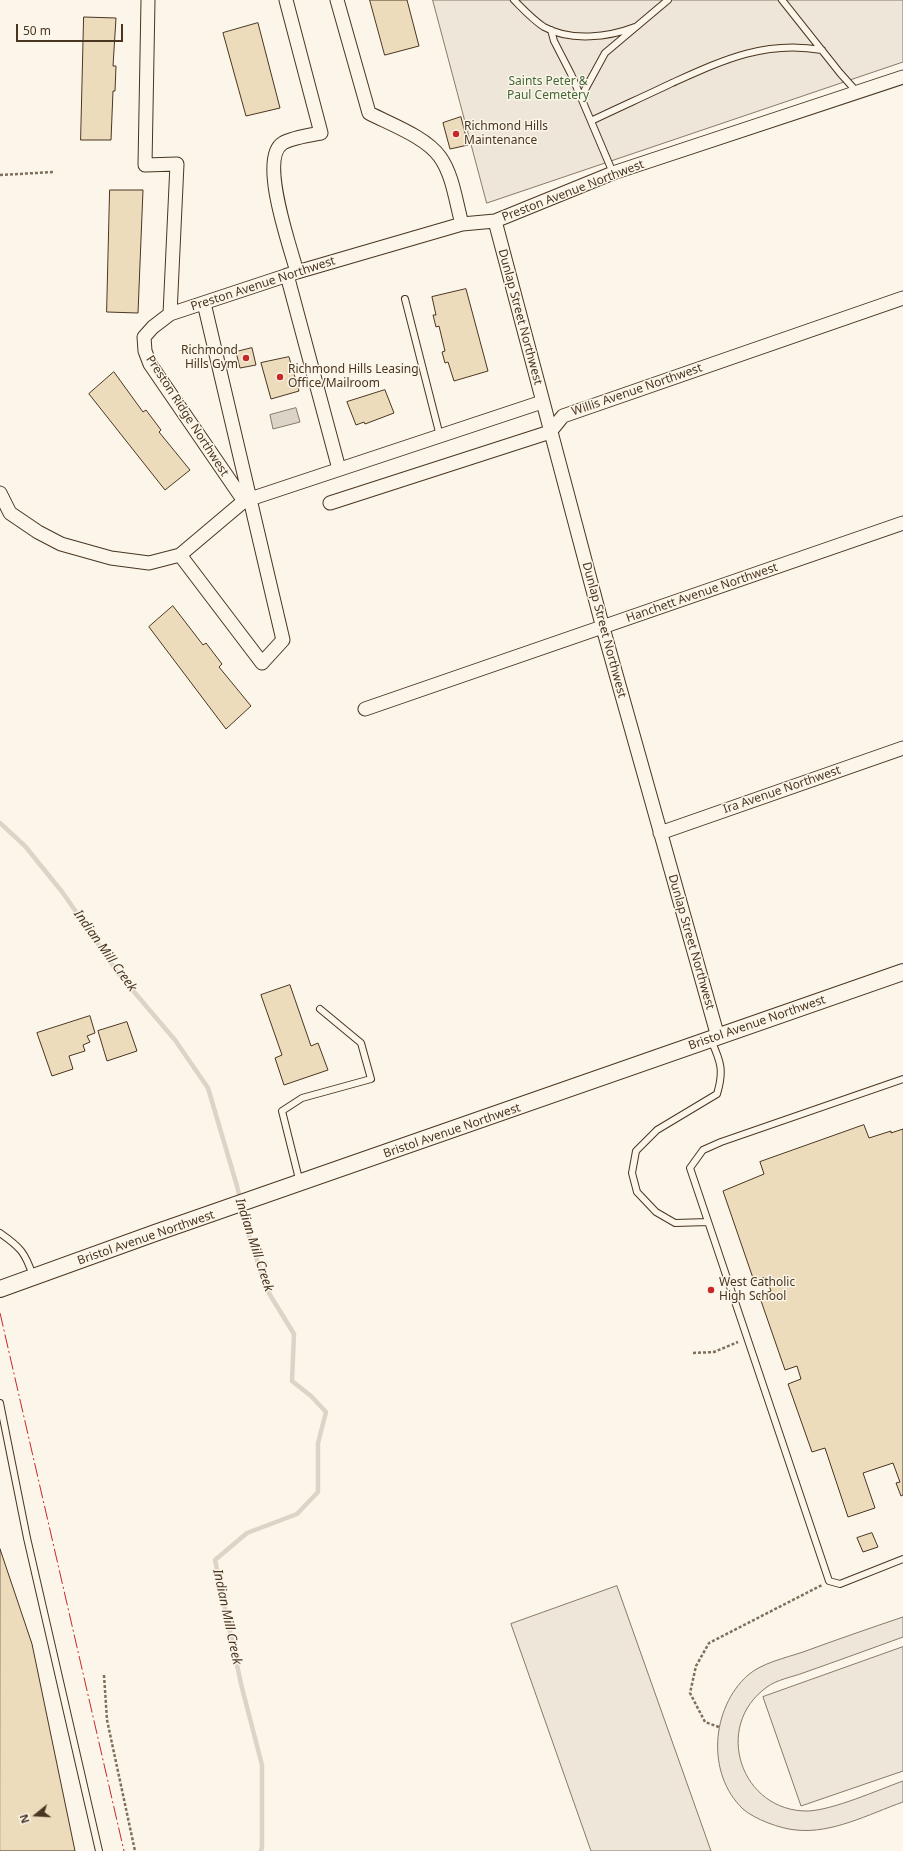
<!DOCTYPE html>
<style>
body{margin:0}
#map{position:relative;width:903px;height:1851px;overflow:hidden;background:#fbf6e9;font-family:"Noto Sans",sans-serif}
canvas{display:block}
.north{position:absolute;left:16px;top:1795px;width:40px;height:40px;-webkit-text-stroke:3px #fbf6e9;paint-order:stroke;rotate:252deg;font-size:11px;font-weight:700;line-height:16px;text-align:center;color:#4a3520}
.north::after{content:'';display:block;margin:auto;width:14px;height:18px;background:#4a3520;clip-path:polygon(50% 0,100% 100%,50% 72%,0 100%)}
.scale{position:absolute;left:16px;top:24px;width:107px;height:18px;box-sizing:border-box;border:2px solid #4a3520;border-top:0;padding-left:5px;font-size:12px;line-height:14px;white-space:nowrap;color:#4a3520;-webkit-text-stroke:3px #fbf6e9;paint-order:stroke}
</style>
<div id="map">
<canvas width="903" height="1851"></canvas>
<div class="north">N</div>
<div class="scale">50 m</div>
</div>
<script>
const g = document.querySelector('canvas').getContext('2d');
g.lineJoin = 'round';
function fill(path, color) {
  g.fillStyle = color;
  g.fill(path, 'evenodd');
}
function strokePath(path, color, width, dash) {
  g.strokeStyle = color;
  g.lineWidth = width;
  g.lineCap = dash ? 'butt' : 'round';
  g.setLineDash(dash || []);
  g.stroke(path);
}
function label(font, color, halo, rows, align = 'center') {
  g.font = font + ' "Noto Sans",sans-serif';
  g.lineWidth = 3;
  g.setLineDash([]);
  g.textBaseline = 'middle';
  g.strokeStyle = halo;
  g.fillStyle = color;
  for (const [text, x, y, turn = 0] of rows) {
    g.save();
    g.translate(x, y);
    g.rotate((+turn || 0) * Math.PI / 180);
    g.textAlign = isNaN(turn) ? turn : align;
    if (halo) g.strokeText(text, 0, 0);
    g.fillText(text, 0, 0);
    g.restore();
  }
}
const green = new Path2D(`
 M433,0H903V62L487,203Z
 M617,1586L711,1851H591L511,1624Z
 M903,1617V1637C870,1649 837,1661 803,1673C792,1677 776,1680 767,1687C712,1726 741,1812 808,1811C833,1810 878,1790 903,1781V1802C869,1814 832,1834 796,1830C781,1829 754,1819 743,1809C706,1774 711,1708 748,1675C762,1663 785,1658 803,1652C836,1640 870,1628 903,1617Z
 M903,1647V1771L801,1806L763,1697Z`);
fill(green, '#ede6d9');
strokePath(green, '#887966', 1);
const water = new Path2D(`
 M296,408L300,422L273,429L270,415Z`);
fill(water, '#dcd4c6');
strokePath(water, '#887966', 1);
strokePath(new Path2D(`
 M0,823L25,846L63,893L118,973L175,1040L208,1088L237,1186L248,1233L267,1290L294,1334L292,1381L311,1396L326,1412L318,1443V1492L297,1514L247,1533L215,1560L241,1684L262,1765V1847L261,1851`), '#dcd4c6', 4.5);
const building = new Path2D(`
 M370,0H407L419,46L385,55Z
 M84,17L116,18L113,66H116L115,91H113L111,140H81Z
 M258,23L280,108L246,116L223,33Z
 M461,117L468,145L450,149L443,123Z
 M110,190H143L138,313L107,312Z
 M466,289L488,371L454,381L448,362L445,363L442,352L445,351L439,326L436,327L433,315H436L432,297Z
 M252,348L256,365L240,368L236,352Z
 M289,357L299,391L271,399L261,363Z
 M114,372L143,412L146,410L161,430L159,432L190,470L165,490L89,394Z
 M385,390L394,413L365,424L364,422L356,425L347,402Z
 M173,606L203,645L206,643L222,664L219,667L251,706L226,729L149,627Z
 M290,985L311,1046L318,1043L328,1070L284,1085L275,1058L282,1055L261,995Z
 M90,1016L95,1033L87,1036L90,1042L83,1045L85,1051L69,1056L73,1069L52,1076L37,1033Z
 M127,1022L137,1051L107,1061L98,1031Z
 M864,1125L869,1138L891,1131V1133L903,1129V1495L901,1496L896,1483L900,1482L893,1463L863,1473L875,1508L848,1517L825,1448L812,1452L788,1384L801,1379L797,1366L785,1370L759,1295L771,1291L766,1277L754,1281L723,1191L764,1174L760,1162Z
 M872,1533L878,1547L863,1552L857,1538Z
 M0,1549L32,1644L75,1851H0Z`);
fill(building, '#ecdcbc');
strokePath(building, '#4a3520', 1);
const service = new Path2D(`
 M514,0C523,9 533,20 544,27C571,42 609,37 635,27
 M782,0L840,73L857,92
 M551,30L554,41L571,74L613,173
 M581,97L605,53L668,0
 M591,121C618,108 645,96 672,83C723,60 765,40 822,50
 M405,299L440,436
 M903,1079L721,1142L703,1150L690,1168L829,1581L840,1584L903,1559
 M300,1183L282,1111L302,1098L371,1079L361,1043L320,1009
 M708,1222L675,1223L656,1212L637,1192L632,1173L636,1151L657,1130L717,1094C724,1071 721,1062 711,1040
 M0,1233C20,1247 25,1252 33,1276
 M0,1403L27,1538L99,1851`);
const minor = new Path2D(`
 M148,0L145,165L177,164L170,314L153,327L144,337L145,351L150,364L244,501
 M286,0L321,133C310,135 291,138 283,143C258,158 291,249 297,272
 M337,0L369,113C390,124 426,137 440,157C453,175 456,203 462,224
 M495,221L603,628L718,1037
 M287,275L339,469
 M170,314L297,272L462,224L495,221L613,173L903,77
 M0,493L10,513L38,532L61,544L111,558L149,563L180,555L244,501L542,402
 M330,503L550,432L563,416L903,298
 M180,555L262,663L283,640L204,303
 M365,709L903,523
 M660,833L903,748`);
const tertiary = new Path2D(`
 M0,1289L155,1233L903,972`);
strokePath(service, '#4a3520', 8);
strokePath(minor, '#4a3520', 15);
strokePath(tertiary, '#4a3520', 18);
strokePath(new Path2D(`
 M0,175L54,172
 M693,1353L714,1352L738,1342
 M104,1675L107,1720L135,1851
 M719,1727L705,1722L690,1693L696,1666L709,1643L822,1585`), '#7f6f5c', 2.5, [3, 2]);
strokePath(service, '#fbf6e9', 6);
strokePath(minor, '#fbf6e9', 13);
strokePath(tertiary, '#fbf6e9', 16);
strokePath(new Path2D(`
 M0,1313L124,1851`), '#c62828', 1, [14, 3, 2, 3]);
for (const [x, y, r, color] of [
 [456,134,4,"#c62828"],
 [246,358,4,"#c62828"],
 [280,377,4,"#c62828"],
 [711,1290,4,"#c62828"]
]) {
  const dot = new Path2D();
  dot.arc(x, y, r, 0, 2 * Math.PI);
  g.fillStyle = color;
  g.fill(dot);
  strokePath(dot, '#fbf6e9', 1.5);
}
label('12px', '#436837', '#fbf6e9', [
 ["Saints Peter &",548,82],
 ["Paul Cemetery",548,96]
]);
label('12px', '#4a3520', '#fbf6e9', [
 ["Richmond Hills",464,127],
 ["Maintenance",464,141],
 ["Richmond",238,351,"right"],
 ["Hills Gym",238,365,"right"],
 ["Richmond Hills Leasing",288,370],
 ["Office/Mailroom",288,384],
 ["West Catholic",719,1283],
 ["High School",719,1297]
], 'left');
label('12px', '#4a3520', '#fbf6e9', [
 ["Preston Avenue Northwest",573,191,-21],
 ["Preston Avenue Northwest",263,284,-18],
 ["Dunlap Street Northwest",520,317,75],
 ["Willis Avenue Northwest",637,390,-19],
 ["Preston Ridge Northwest",187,416,57],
 ["Hanchett Avenue Northwest",702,593,-19],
 ["Dunlap Street Northwest",604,630,75],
 ["Ira Avenue Northwest",782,790,-19],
 ["Dunlap Street Northwest",691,942,74],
 ["Bristol Avenue Northwest",757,1023,-19],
 ["Bristol Avenue Northwest",452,1131,-19],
 ["Bristol Avenue Northwest",146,1238,-19]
]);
label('italic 13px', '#4a3520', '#fbf6e9', [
 ["Indian Mill Creek",105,951,54],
 ["Indian Mill Creek",254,1245,72],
 ["Indian Mill Creek",227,1617,78]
]);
</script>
